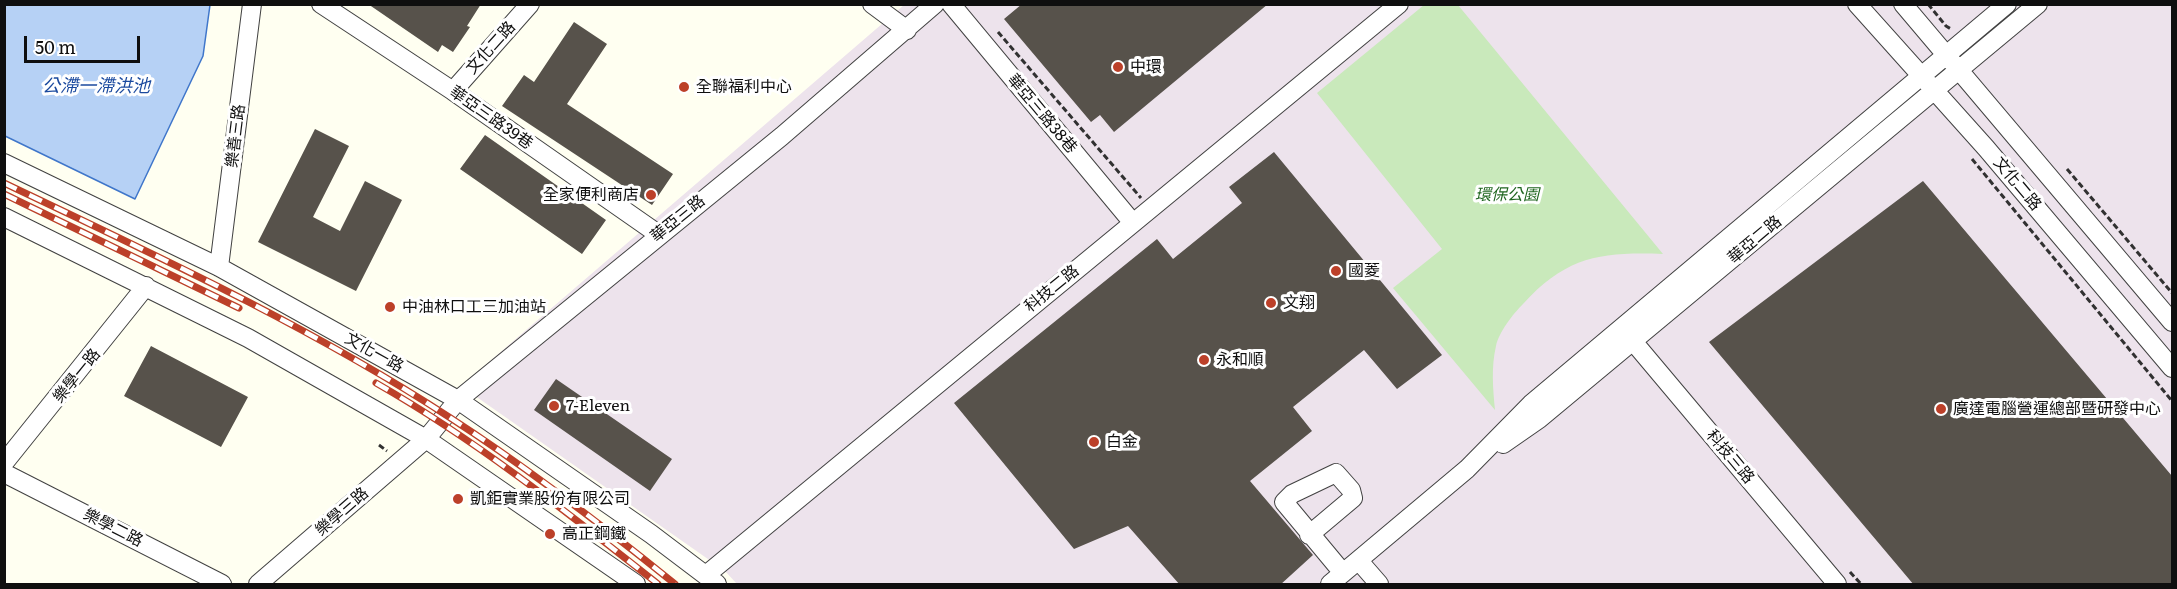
<!DOCTYPE html>
<meta charset="utf-8">
<style>
body{margin:0}
#map{position:relative;width:2177px;height:589px;overflow:hidden;background:#fffff1;font-family:Literata,serif}
canvas{display:block}
.frame{position:absolute;inset:0;border:6px solid #0f0f0f;pointer-events:none}
.scale{position:absolute;left:24px;top:36px;width:116px;height:27px;box-sizing:border-box;border:3px solid #0f0f0f;border-top:0;padding-left:8px;font-size:18px;line-height:21px;white-space:nowrap;color:#0f0f0f;-webkit-text-stroke:4px #fff;paint-order:stroke}
</style>
<div id="map">
<canvas width="2177" height="589"></canvas>
<div class="frame"></div>
<div class="scale">50 m</div>
</div>
<script>
const g = document.querySelector('canvas').getContext('2d');
g.lineJoin = 'round';
function fill(path, color) {
  g.fillStyle = color;
  g.fill(path, 'evenodd');
}
function strokePath(path, color, width, dash) {
  g.strokeStyle = color;
  g.lineWidth = width;
  g.lineCap = dash ? 'butt' : 'round';
  g.setLineDash(dash || []);
  g.stroke(path);
}
function label(font, color, halo, rows, align = 'center') {
  g.font = font + ' Literata,"Noto Sans TC",serif';
  g.lineWidth = 6;
  g.setLineDash([]);
  g.textBaseline = 'middle';
  g.strokeStyle = halo;
  g.fillStyle = color;
  for (const [text, x, y, turn = 0] of rows) {
    g.save();
    g.translate(x, y);
    g.rotate((+turn || 0) * Math.PI / 180);
    g.textAlign = isNaN(turn) ? turn : align;
    if (halo) g.strokeText(text, 0, 0);
    g.fillText(text, 0, 0);
    g.restore();
  }
}
fill(new Path2D(`
 M904,5H2172V584H737L725,571L461,386Z`), '#ede3ec');
fill(new Path2D(`
 M1424,5H1458L1663,254C1601,252 1567,256 1523,304C1513,314 1499,332 1496,346C1491,367 1493,389 1495,410L1393,288L1442,249L1317,93Z`), '#c9e9bb');
const water = new Path2D(`
 M4,5H210L203,56L135,199L5,136Z`);
fill(water, '#b6d1f5');
strokePath(water, '#3f76ca', 1.5);
fill(new Path2D(`
 M368,4H481L467,26L470,27L453,52L442,45L438,52Z
 M1022,4H1268L1114,132L1100,115L1091,122L1004,19Z
 M574,22L607,44L567,104L673,174L652,205L502,106L524,75L534,82Z
 M315,129L349,146L313,217L340,231L365,181L402,200L356,291L258,242Z
 M485,135L606,220L582,254L460,169Z
 M1274,152L1442,355L1397,389L1364,350L1293,407L1312,431L1250,481L1313,555L1280,585H1180L1128,526L1074,549L954,403L1157,239L1173,259L1242,203L1229,187Z
 M1923,181L2172,476V585H1914L1709,342Z
 M151,346L248,397L221,447L124,396Z
 M556,379L672,459L650,491L534,410Z`), '#57524b');
const minor = new Path2D(`
 M321,4L453,91L658,234
 M872,4L907,30
 M951,4L1133,223
 M1857,4L1986,148L2172,368
 M1903,4L2172,322
 M453,91L530,4
 M4,163L219,267L458,400L651,534L717,584
 M4,217L248,338L426,439L636,584
 M219,267L252,4
 M1626,333L1837,584
 M1503,444L1539,419L2038,4
 M4,463L146,286
 M4,473L222,584
 M1309,535L1353,498L1351,490L1336,473L1292,494L1284,502L1343,573
 M1359,561L1379,584
 M706,575L1399,4
 M258,584L426,439L458,400L782,136L935,4
 M1330,584L1467,469L1531,404L2007,4`);
strokePath(minor, '#424242', 20);
strokePath(new Path2D(`
 M1928,4L1946,26L1951,29
 M998,32L1141,198
 M1972,159L2172,401
 M2067,169L2172,293
 M379,445L387,451
 M1850,572L1861,584`), '#313131', 3, [6, 3]);
strokePath(minor, '#fff', 18);
const rail = new Path2D(`
 M4,183C155,255 309,326 449,417C528,468 602,525 675,584
 M4,194L239,308
 M376,383C476,440 568,513 658,584`);
strokePath(rail, '#bc4029', 7);
strokePath(rail, '#fff', 4.5, [14]);
for (const [x, y, r, color] of [
 [1118,67,6,"#bc4029"],
 [684,87,6,"#bc4029"],
 [651,195,6,"#bc4029"],
 [1336,271,6,"#bc4029"],
 [1271,303,6,"#bc4029"],
 [390,307,6,"#bc4029"],
 [1204,360,6,"#bc4029"],
 [554,406,6,"#bc4029"],
 [1941,409,6,"#bc4029"],
 [1094,442,6,"#bc4029"],
 [458,499,6,"#bc4029"],
 [550,534,6,"#bc4029"]
]) {
  const dot = new Path2D();
  dot.arc(x, y, r, 0, 2 * Math.PI);
  g.fillStyle = color;
  g.fill(dot);
  strokePath(dot, '#fff', 2);
}
label('16px', '#0f0f0f', '#fff', [
 ["文化二路",491,48,-48],
 ["華亞三路38巷",1042,114,50],
 ["華亞三路39巷",491,118,35],
 ["樂善三路",236,136,-83],
 ["文化二路",2017,184,50],
 ["華亞三路",678,219,-39],
 ["華亞二路",1755,240,-40],
 ["科技二路",1052,289,-39],
 ["文化一路",374,353,29],
 ["樂學一路",77,376,-51],
 ["科技三路",1730,457,50],
 ["樂學三路",342,512,-41],
 ["樂學二路",113,528,27]
]);
label('16px', '#0f0f0f', '#fff', [
 ["中環",1130,67],
 ["全聯福利中心",696,87],
 ["全家便利商店",639,195,"right"],
 ["國菱",1348,271],
 ["文翔",1283,303],
 ["中油林口工三加油站",402,307],
 ["永和順",1216,360],
 ["7-Eleven",566,406],
 ["廣達電腦營運總部暨研發中心",1953,409],
 ["白金",1106,442],
 ["凱鉅實業股份有限公司",470,499],
 ["高正鋼鐵",562,534]
], 'left');
label('italic 16px', '#206620', '#fff', [
 ["環保公園",1507,195]
]);
label('italic 18px', '#1a499e', '#fff', [
 ["公滯一滯洪池",96,87]
]);
</script>
